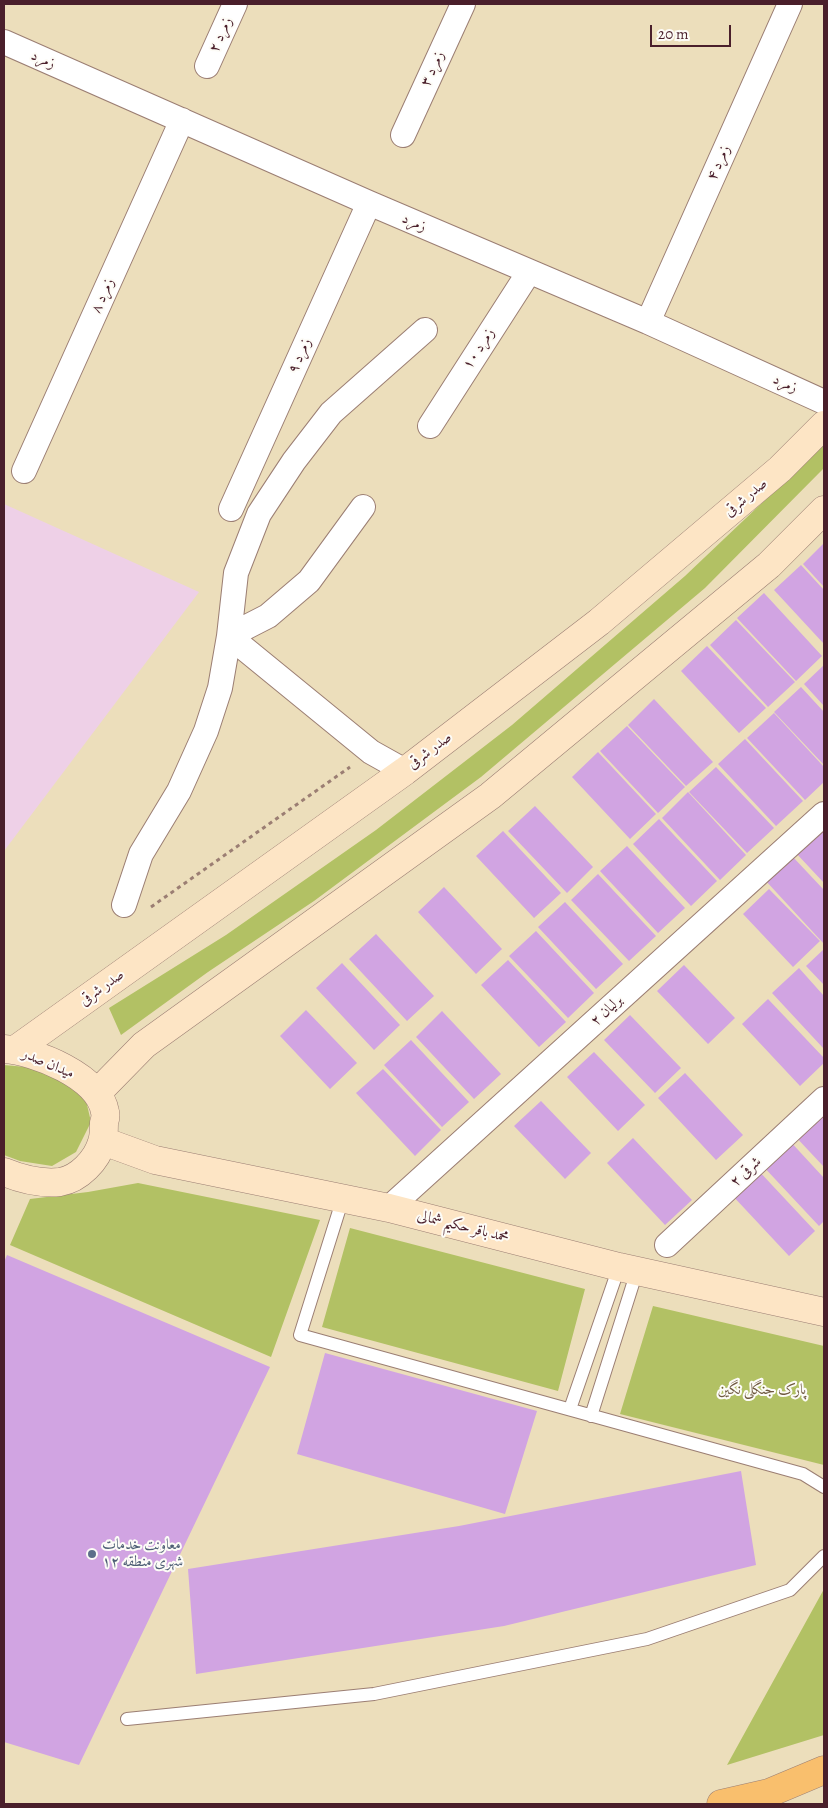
<!DOCTYPE html>
<meta charset="utf-8">
<style>
body{margin:0}
#map{position:relative;width:828px;height:1808px;overflow:hidden;background:#ecdebb;font-family:Alegreya,serif}
canvas{display:block}
.frame{position:absolute;inset:0;border:5px solid #4a1f2b;pointer-events:none}
.scale{position:absolute;left:650px;top:25px;width:81px;height:22px;box-sizing:border-box;border:2px solid #4a1f2b;border-top:0;padding-left:6px;font-size:15px;line-height:18px;white-space:nowrap;color:#4a1f2b;-webkit-text-stroke:4px #fdfcf7;paint-order:stroke}
</style>
<div id="map">
<canvas width="828" height="1808"></canvas>
<div class="frame"></div>
<div class="scale">20 m</div>
</div>
<script>
const g = document.querySelector('canvas').getContext('2d');
g.lineJoin = 'round';
function fill(path, color) {
  g.fillStyle = color;
  g.fill(path, 'evenodd');
}
function strokePath(path, color, width, dash) {
  g.strokeStyle = color;
  g.lineWidth = width;
  g.lineCap = dash ? 'butt' : 'round';
  g.setLineDash(dash || []);
  g.stroke(path);
}
function label(font, color, halo, rows, align = 'center') {
  g.font = font + ' Alegreya,Amiri,serif';
  g.lineWidth = 4;
  g.setLineDash([]);
  g.textBaseline = 'middle';
  g.strokeStyle = halo;
  g.fillStyle = color;
  for (const [text, x, y, turn = 0] of rows) {
    g.save();
    g.translate(x, y);
    g.rotate((+turn || 0) * Math.PI / 180);
    g.textAlign = isNaN(turn) ? turn : align;
    if (halo) g.strokeText(text, 0, 0);
    g.fillText(text, 0, 0);
    g.restore();
  }
}
fill(new Path2D(`
 M4,504L199,592L4,851Z`), '#eed0e7');
fill(new Path2D(`
 M824,444V468L705,588L481,777L314,901L208,972L121,1035L109,1008L226,935L376,830L512,725L685,576Z
 M4,1065L37,1068L61,1079L85,1096L91,1122L76,1152L52,1166L20,1161L4,1155Z
 M138,1183L320,1220L271,1357L10,1245L30,1199L88,1192Z
 M350,1228L585,1289L558,1391L322,1327Z
 M653,1306L824,1346V1465L620,1414Z
 M824,1589V1735L727,1765Z`), '#b2c164');
fill(new Path2D(`
 M824,543V587L803,564Z
 M801,565L824,590V644L774,590Z
 M764,593L822,656L796,681L737,618Z
 M736,620L795,682L768,707L710,645Z
 M707,646L766,708L739,733L681,671Z
 M824,665V706L804,684Z
 M801,687L824,712V765L774,712Z
 M654,699L713,762L686,786L628,725Z
 M774,713L824,767V782L805,800L747,738Z
 M627,726L685,787L658,813L600,751Z
 M745,739L803,801L776,826L718,764Z
 M598,752L656,814L630,839L572,777Z
 M716,767L774,828L747,853L689,792Z
 M688,792L746,855L720,880L662,818Z
 M535,806L593,867L567,893L508,831Z
 M659,819L717,881L691,906L633,844Z
 M821,827L824,830V883L795,852Z
 M503,831L561,893L534,918L476,856Z
 M627,846L685,908L658,933L600,871Z
 M792,856L824,890V944L765,880Z
 M598,874L656,936L629,961L571,900Z
 M444,887L502,949L476,974L418,912Z
 M769,889L820,941L793,967L743,914Z
 M565,902L623,964L596,989L538,927Z
 M536,931L594,993L568,1018L509,956Z
 M376,934L434,996L407,1021L349,959Z
 M824,949V985L806,966Z
 M508,960L566,1022L539,1047L481,985Z
 M342,963L400,1025L374,1050L316,988Z
 M684,965L735,1018L708,1044L657,991Z
 M799,968L824,996V1049L772,993Z
 M768,999L824,1058V1063L800,1086L742,1024Z
 M306,1010L357,1063L330,1089L280,1036Z
 M442,1011L501,1074L474,1099L416,1037Z
 M630,1015L681,1068L655,1093L604,1040Z
 M411,1040L469,1102L442,1127L384,1065Z
 M594,1052L645,1105L618,1131L567,1077Z
 M383,1069L441,1130L415,1156L356,1093Z
 M685,1073L743,1135L716,1160L658,1098Z
 M541,1101L591,1153L565,1179L514,1126Z
 M824,1114V1167L794,1135Z
 M633,1138L692,1200L665,1225L607,1163Z
 M788,1139L824,1178V1221L819,1226L761,1164Z
 M757,1169L815,1231L789,1256L731,1194Z
 M7,1255L270,1367L79,1765L4,1742V1262Z
 M325,1353L537,1411L505,1514L297,1454Z
 M741,1471L756,1565L504,1626L196,1674L188,1569L459,1526Z`), '#d1a4e2');
const lane = new Path2D(`
 M343,1198L300,1335L803,1474L824,1487
 M570,1409L619,1267
 M591,1416L637,1271
 M127,1719L374,1694L647,1639L790,1590L824,1556`);
const street = new Path2D(`
 M4,42L369,203L648,322L824,402
 M207,66L235,4
 M403,135L463,4
 M648,322L790,4
 M430,426L529,272
 M24,471L182,120
 M363,507L309,581L268,616L229,636L371,752L405,771
 M231,509L369,203
 M124,905L141,854L179,791L206,731L220,688L229,636L236,573L259,514L294,461L331,413L425,330
 M389,1208L824,814
 M667,1245L824,1099`);
const secondary = new Path2D(`
 M4,1049C35,1051 99,1076 105,1112C106,1115 105,1120 104,1123C104,1129 104,1136 102,1142C97,1160 79,1179 60,1182C40,1184 21,1179 4,1172
 M15,1050L405,771L599,622L780,469L824,425
 M97,1093L144,1045L490,796L769,565L824,510
 M103,1141L155,1160L389,1208L619,1267L824,1312`);
const primary = new Path2D(`
 M721,1804L769,1793L824,1770`);
strokePath(lane, '#9b7e73', 14);
strokePath(street, '#9b7e73', 26);
strokePath(secondary, '#9b7e73', 29);
strokePath(primary, '#9b7e73', 29);
strokePath(new Path2D(`
 M151,907L350,767`), '#9b7e73', 3, [4, 4]);
strokePath(lane, '#fff', 12);
strokePath(street, '#fff', 24);
strokePath(secondary, '#fde5c5', 28);
strokePath(primary, '#f9bf6d', 28);
for (const [x, y, r, color] of [
 [92,1554,5,"#5c6f8a"]
]) {
  const dot = new Path2D();
  dot.arc(x, y, r, 0, 2 * Math.PI);
  g.fillStyle = color;
  g.fill(dot);
  strokePath(dot, '#fdfcf7', 2);
}
label('15px', '#4a1f2b', '#fdfcf7', [
 ["زمرد ۲",221,35,-66],
 ["زمرد",43,60,23],
 ["زمرد ۳",433,69,-65],
 ["زمرد ۴",719,163,-66],
 ["زمرد",414,223,23],
 ["زمرد ۸",103,296,-66],
 ["زمرد ۱۰",479,349,-57],
 ["زمرد ۹",300,356,-66],
 ["زمرد",785,384,24],
 ["صدر شرقی",746,498,-40],
 ["صدر شرقی",430,751,-37],
 ["صدر شرقی",102,988,-36],
 ["برلیان ۲",607,1011,-42],
 ["میدان صدر",48,1064,23],
 ["۲ شرقی",746,1172,-43],
 ["محمد باقر حکیم شمالی",463,1227,14]
]);
label('15px', '#6e583f', '#fdfcf7', [
 ["پارک جنگلی نگین",762,1390]
]);
label('15px', '#4e5e75', '#fdfcf7', [
 ["معاونت خدمات",102,1545],
 ["شهری منطقه ۱۲",102,1562]
], 'left');
</script>
